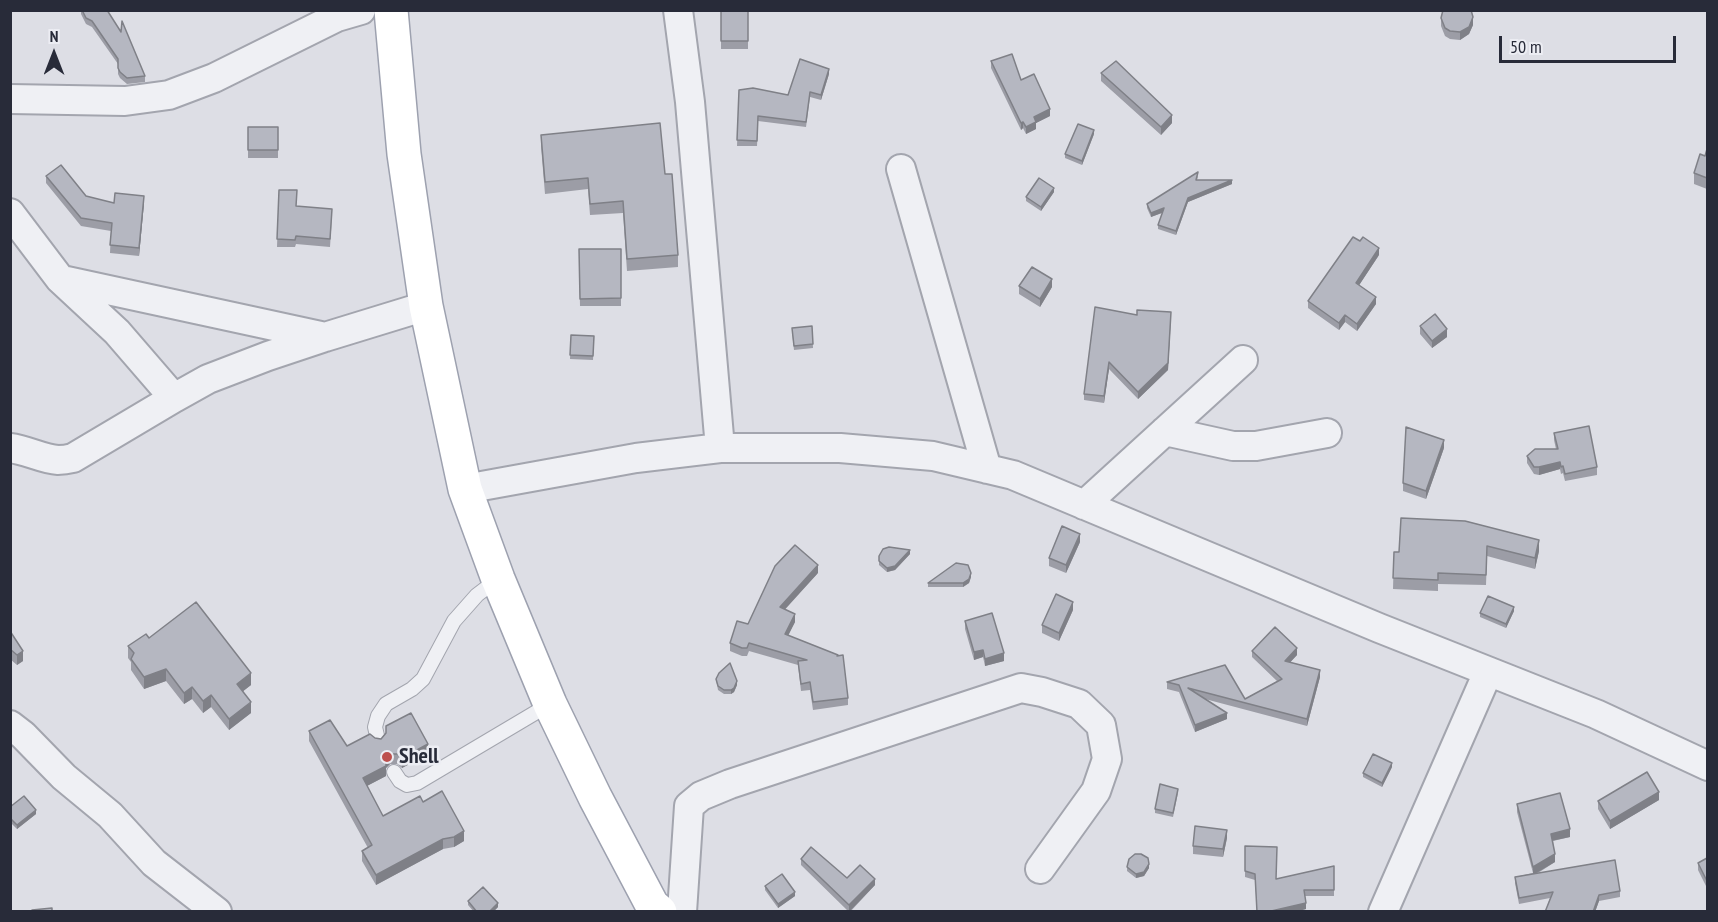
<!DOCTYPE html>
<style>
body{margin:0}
#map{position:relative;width:1718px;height:922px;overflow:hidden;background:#dddee5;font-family:"PT Sans Narrow",sans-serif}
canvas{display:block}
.frame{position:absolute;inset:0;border:12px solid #282b39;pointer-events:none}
.north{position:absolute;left:24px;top:24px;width:60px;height:60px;-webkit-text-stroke:4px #ecedf3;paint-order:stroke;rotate:0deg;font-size:16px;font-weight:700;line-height:24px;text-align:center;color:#282b39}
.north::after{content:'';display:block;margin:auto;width:21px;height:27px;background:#282b39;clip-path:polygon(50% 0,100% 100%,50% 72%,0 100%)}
.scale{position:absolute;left:1499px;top:36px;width:177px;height:27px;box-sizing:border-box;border:3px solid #282b39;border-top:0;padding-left:8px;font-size:18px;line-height:21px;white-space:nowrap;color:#282b39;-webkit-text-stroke:4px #ecedf3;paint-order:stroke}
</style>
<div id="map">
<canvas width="1718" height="922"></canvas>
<div class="frame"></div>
<div class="north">N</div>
<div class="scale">50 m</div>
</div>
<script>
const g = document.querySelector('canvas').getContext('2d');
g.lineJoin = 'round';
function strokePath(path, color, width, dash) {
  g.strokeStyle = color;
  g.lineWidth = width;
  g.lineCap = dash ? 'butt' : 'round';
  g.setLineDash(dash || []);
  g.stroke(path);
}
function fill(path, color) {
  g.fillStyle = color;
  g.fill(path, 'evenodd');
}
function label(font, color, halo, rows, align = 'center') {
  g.font = font + ' "PT Sans Narrow",sans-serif';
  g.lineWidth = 5;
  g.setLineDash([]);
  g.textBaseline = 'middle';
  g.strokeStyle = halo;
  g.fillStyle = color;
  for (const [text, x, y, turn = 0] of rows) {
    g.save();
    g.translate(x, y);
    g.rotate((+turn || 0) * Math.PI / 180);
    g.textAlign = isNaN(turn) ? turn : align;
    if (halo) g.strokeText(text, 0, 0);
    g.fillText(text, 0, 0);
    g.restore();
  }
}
const service = new Path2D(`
 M378,740L375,727L378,716L386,704L412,689L423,679L454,621L477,595L498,579
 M394,772L400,781L407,785L417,783L550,704`);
const minor = new Path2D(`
 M678,10L690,102L720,448
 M10,99L125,101L169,95L214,78L337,17L361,10
 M901,169L987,469
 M10,213L60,279L117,332L174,398L208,379L268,356L325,337L426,306
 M62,280L325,337
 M1165,431L1233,446H1256L1327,433
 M10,448C27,450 42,459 58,460C63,460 69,459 73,458L174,398
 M465,489L636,458L720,448H840L933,456L1013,475L1379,628L1596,714L1708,766
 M1084,505L1243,360
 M10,725L23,735L64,777L110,815L154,863L217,912
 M682,912L689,806L701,796L730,784L1021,688L1042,692L1079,704L1101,725L1107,759L1096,791L1040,869
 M1383,912L1488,672`);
const primary = new Path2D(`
 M391,10L404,154L426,306L465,489L498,579L550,704L595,797L652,905L660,912`);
strokePath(service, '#a3a5ae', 16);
strokePath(minor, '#a3a5ae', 32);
strokePath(primary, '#9da1af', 36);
strokePath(service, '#eff0f4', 14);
strokePath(minor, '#eff0f4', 28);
strokePath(primary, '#fff', 33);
fill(new Path2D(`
 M81,10H107L145,76V82L127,84L120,78L118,74V64L92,27L86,24L81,14Z
 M721,10H748V49H721Z
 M1441,18L1473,25L1469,34L1460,40L1450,39L1445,36L1441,26Z
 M991,61L1021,80L1050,116L1036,123V129L1026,134L1023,128L1021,130L991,68Z
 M1101,73L1172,123L1161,135L1101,81Z
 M829,74L821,100L810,97L806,127L758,121L757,146H737L739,90L788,95Z
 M248,127H278V158H248Z
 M1094,134L1082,165L1065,158V154Z
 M541,135L665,174L678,255V267L627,271L623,213L590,215L588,189L545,194L541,146Z
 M1707,149V189L1694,184V173L1705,156Z
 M46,176L86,196L114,203H144L139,256L110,253L111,231L81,226L46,183Z
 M1198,176L1197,180L1232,184L1188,202L1176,235L1158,229V225L1162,213L1151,217L1147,208V204Z
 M279,190L296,206L332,216L330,247L296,244L295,247H277Z
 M1054,192L1041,211L1026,201V197Z
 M579,249H621V306H580Z
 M1379,255L1359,285L1376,304L1357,331L1345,322L1339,330L1308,308V301Z
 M1019,286L1052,287L1040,307L1019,294Z
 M1137,315L1171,319L1168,370L1138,399L1109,369L1104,403L1084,400V394Z
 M812,326L813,348L794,350L792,332Z
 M1420,326L1447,337L1432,348L1420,334Z
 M571,335L594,336L593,360L570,359Z
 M1554,433L1597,467V475L1565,481L1563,473L1561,474L1560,469L1539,475L1534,474L1527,463V456L1556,449L1554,440Z
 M1444,448L1426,499L1403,491V483Z
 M1401,518L1539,551L1535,569L1487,556L1486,585L1438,584V591L1393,589L1394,552H1399Z
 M1080,542L1066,573L1049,566V558Z
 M910,554L895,570L887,572L879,565V556Z
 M818,573L784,609L795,622L788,635L838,656L848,698V705L813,710L810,690L801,691L798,665L749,651L747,656H742L730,651V643L748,624Z
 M971,577L969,583L963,587H928V583Z
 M1073,610L1059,641L1042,633V625Z
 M1514,611L1506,628L1480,617V613Z
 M965,621L1004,661L985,666L983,657L974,660L965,629Z
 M10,631L23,661L17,665L10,659Z
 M128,646L251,685L243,691L251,713L229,730L211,707L203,713L192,699L184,704L166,681L144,689L131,670V662L128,658Z
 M1252,651L1297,655L1290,662L1320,677L1307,726L1205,699L1227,719L1195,732L1179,692L1167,689V682L1245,699L1277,681L1252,657Z
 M716,679L737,685L734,692L731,694H724L718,690Z
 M309,731L347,746L375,738L381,739L386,733L428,754L402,768L397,764H390L386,768V776L367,786L383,816L423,802L464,841L454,847L443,849L376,885L362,861V851L368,848L309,741Z
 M1392,767L1382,787L1363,777V773Z
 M1178,793L1173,817L1155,813V809Z
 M1659,800L1610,829L1598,809V801Z
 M1517,804L1570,837L1553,841L1555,862L1538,873L1620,891V897L1599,901L1595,912H1545L1550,898L1519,904L1515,883V877L1533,873L1517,812Z
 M10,807L36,814L17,829L10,822Z
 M1227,838L1223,857L1193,854V846Z
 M1245,846L1276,879L1334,866V896H1305L1306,909L1295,912H1257L1255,880L1245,877Z
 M1707,858V888L1698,870V863Z
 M801,859L847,878L875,885L850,912H849L801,865Z
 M1127,867L1149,868L1144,876L1136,878L1127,871Z
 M765,886L795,896L778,908L765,890Z
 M468,901L498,907L493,912H474L468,905Z`), '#9c9da6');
fill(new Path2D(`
 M1473,17V25L1469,34L1460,40V32Z
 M829,69V74L821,100V95Z
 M1050,109V116L1036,123V129L1026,134V127L1034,117Z
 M1172,115V123L1161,135V127Z
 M1023,122V128L1021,130V123Z
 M1094,130V134L1082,165V161Z
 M1232,180V184L1188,202L1176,235V231L1188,198Z
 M1054,188V192L1041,211V207Z
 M144,196V203L139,256V248Z
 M1164,208V212L1151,217V213Z
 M1379,248V255L1356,290V283Z
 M1052,279V287L1040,307V299Z
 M1376,297V304L1357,331V324Z
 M1171,312L1168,370L1138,399V392Z
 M1345,315V322L1339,330V323Z
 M1447,329V337L1432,348V341Z
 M1109,362V369L1104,403V396Z
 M1444,440V448L1426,499V491Z
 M1560,462V469L1539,475V467Z
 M1080,534V542L1066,573V565Z
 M1539,540V551L1535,569V558Z
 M910,550V554L895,570L887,572V568Z
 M818,565V573L780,615V607Z
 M971,573V577L969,583L963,587V583Z
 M1073,602V610L1059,641V633Z
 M1514,607V611L1506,628V624Z
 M795,614V622L785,642V634Z
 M1297,648V655L1285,668V661Z
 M983,650V657L974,660V652Z
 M23,651V661L17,665V655Z
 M1004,653V661L985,666V659Z
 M166,669V681L144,689V677Z
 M1320,670V677L1307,726V719Z
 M251,673V685L237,696V684Z
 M737,681V685L734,692L731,694V690Z
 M192,687V699L184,704V693Z
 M211,695V707L203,713V701Z
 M251,702V713L229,730V719Z
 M1227,713V719L1195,732V725Z
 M428,744V754L402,768V758Z
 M390,754V764L386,768V776L363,788V778Z
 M1392,763V767L1382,787V783Z
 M1659,792V800L1610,829V821Z
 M36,810V814L17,829V825Z
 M1570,829V837L1551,841V834Z
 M1227,830V838L1223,857V849Z
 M464,831V841L454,847V837Z
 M443,839V849L376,885V875Z
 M1555,854V862L1533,875V867Z
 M1149,864V868L1144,876L1136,878V874Z
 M875,879V885L849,912V905Z
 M795,892V896L778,908V904Z
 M1599,895V901L1595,912H1593Z
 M498,903V907L493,912H489Z
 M1306,903V909L1295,912H1267Z`), '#7f8087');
const building = new Path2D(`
 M82,10H107L121,32L122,21L145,76L127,78L120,72L118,68V59L92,21L86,18Z
 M721,10H748V41H721Z
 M1443,10H1471L1473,17L1469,27L1460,32L1450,31L1445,28L1441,18Z
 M1012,54L1021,80L1034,74L1050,109L1034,117L1036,122L1026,127L1023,122L1021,123L991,61Z
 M800,59L829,69L821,95L810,92L806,122L758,116L757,141L737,140L739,90L753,88L788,95Z
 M1116,61L1172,115L1161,127L1101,73Z
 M660,123L665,174H672L678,255L627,259L623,201L590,204L588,178L545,182L541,135Z
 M1078,124L1094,130L1082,161L1065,154Z
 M248,127H278V150H248Z
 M1707,149V178L1694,173L1700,154L1705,156Z
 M61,165L86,196L114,203L115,193L144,196L139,248L110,245L112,223L81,218L46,176Z
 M1198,172L1196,180H1232L1188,198L1176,231L1158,225L1164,208L1151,213L1147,204Z
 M1039,178L1054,188L1041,207L1026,197Z
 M279,190H297L296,206L332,209L330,239L296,236L295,240L277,239Z
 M1353,237L1360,241L1363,237L1379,248L1356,283L1376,297L1357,324L1345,315L1339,323L1308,301Z
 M579,249H621V298L580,299Z
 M1032,267L1052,279L1040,299L1019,286Z
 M1095,307L1137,315V310L1171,312L1168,363L1138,392L1109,362L1104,396L1084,394Z
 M1435,314L1447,329L1432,341L1420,326Z
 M812,326L813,344L794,346L792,328Z
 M571,335L594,336L593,356L570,355Z
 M1589,426L1597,467L1565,474L1563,466L1561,467L1560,462L1539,467H1534L1527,456L1535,449H1558L1554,433Z
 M1406,427L1444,440L1426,491L1403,483Z
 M1401,518L1465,521L1539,540L1535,558L1487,546L1486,575L1438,573V580L1393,578L1394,552H1399Z
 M1062,526L1080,534L1066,565L1049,558Z
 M795,545L818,565L780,607L795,614L785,634L838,655L837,656L843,655L848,698L813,702L810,682L801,684L798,661L807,660L749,643L747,648H742L730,643L737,621L748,624L775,566Z
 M889,547L910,550L895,566L887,568L879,561V556L883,549Z
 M956,563L968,565L971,573L969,579L963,583H928Z
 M1056,594L1073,602L1059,633L1042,625Z
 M1488,596L1514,607L1506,624L1480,613Z
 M196,602L251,673L237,684L251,702L229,719L211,695L203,701L192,687L184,693L166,669L144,677L131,659L134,653L128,646L146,634L149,638Z
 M992,613L1004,653L985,659L983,650L974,652L965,621Z
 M1275,627L1297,648L1285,661L1320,670L1307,719L1188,688L1227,713L1195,725L1179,685L1167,682L1225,665L1245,699L1282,679L1252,651Z
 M10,631L23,651L17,655L10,649Z
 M730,663L737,681L734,688L731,690H724L718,686L716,679L719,673Z
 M411,713L428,744L402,758L397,754H390L386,759V766L363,778L383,816L420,796L423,802L442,791L464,831L454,837L443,839L376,875L362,851L372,845L309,731L330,720L347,746L370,734L375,738L381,739L386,733V726Z
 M1373,754L1392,763L1382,783L1363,773Z
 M1647,772L1659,792L1610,821L1598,801Z
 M1160,784L1178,789L1173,813L1155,809Z
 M1560,793L1570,829L1551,834L1555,854L1533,867L1517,804Z
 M24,796L36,810L17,825L10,818V807Z
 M1195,826L1227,830L1223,849L1193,846Z
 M1245,846L1277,847L1276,879L1334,866V890H1304L1306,903L1267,912H1257L1255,874L1245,871Z
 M811,847L847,878L860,865L875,879L849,905L801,859Z
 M1135,854H1141L1148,858L1149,864L1144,872L1136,874L1127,867L1129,859Z
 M1707,858V881L1698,863Z
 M1615,860L1620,891L1599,895L1593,912H1545L1553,892L1519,898L1515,877Z
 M782,874L795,892L778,904L765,886Z
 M483,887L498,903L489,912H477L468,901Z
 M52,908V912H32V910Z`);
fill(building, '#b5b7c1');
strokePath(building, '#7f8087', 1.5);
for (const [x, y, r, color] of [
 [387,757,6,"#bd504e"]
]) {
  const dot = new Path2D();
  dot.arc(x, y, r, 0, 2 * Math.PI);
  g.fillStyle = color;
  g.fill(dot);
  strokePath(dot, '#ecedf3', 2);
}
label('bold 22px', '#282b39', '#ecedf3', [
 ["Shell",399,757]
], 'left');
</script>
